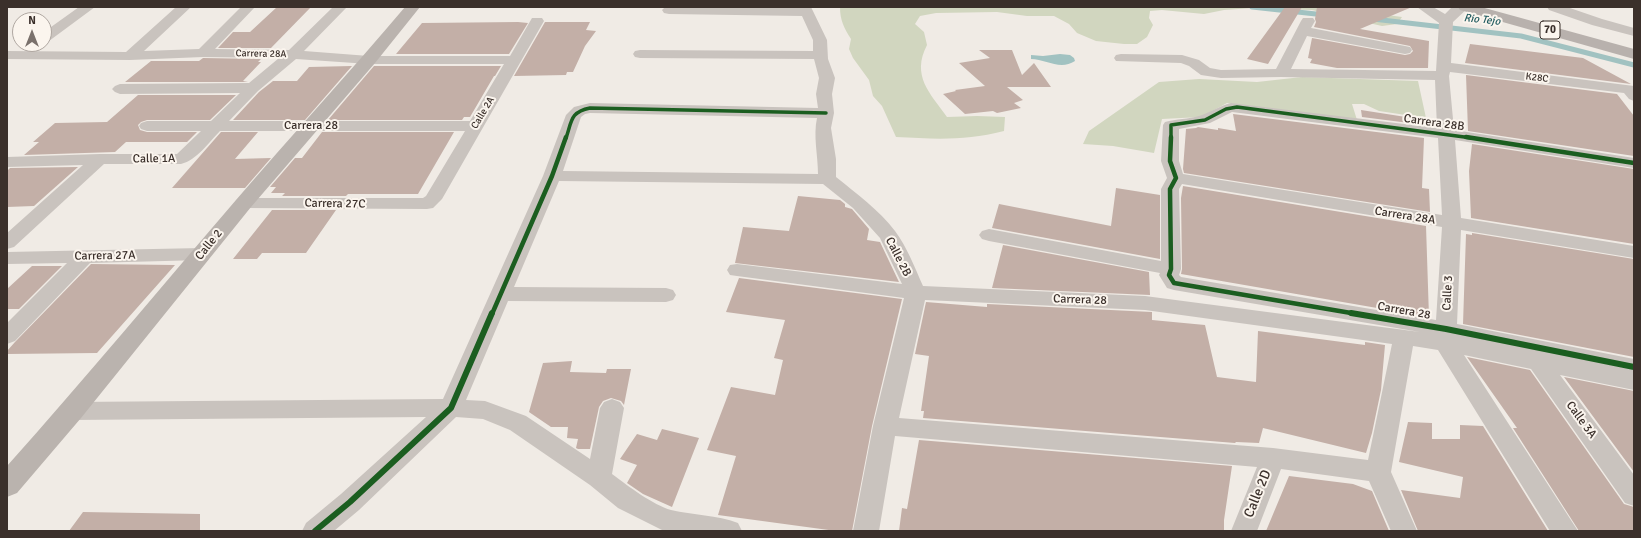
<!DOCTYPE html>
<style>
body{margin:0}
#map{position:relative;width:1641px;height:538px;overflow:hidden;background:#f0ebe5;font-family:Signika,sans-serif}
canvas{display:block}
.frame{position:absolute;inset:0;border:8px solid #3b302b;pointer-events:none}
.north{position:absolute;left:12px;top:12px;width:40px;height:40px;box-sizing:border-box;background:#fbf5ee;border:1px solid #aea6a0;border-radius:50%;rotate:0deg;font-size:11px;font-weight:700;line-height:16px;text-align:center;color:#3b302b}
.north::after{content:'';display:block;margin:auto;width:14px;height:18px;background:#7a716c;clip-path:polygon(50% 0,100% 100%,50% 72%,0 100%)}
</style>
<div id="map">
<canvas width="1641" height="538"></canvas>
<div class="frame"></div>
<div class="north">N</div>
</div>
<script>
const g = document.querySelector('canvas').getContext('2d');
g.lineJoin = 'round';
function fill(path, color) {
  g.fillStyle = color;
  g.fill(path, 'evenodd');
}
function strokePath(path, color, width, dash) {
  g.strokeStyle = color;
  g.lineWidth = width;
  g.lineCap = dash ? 'butt' : 'round';
  g.setLineDash(dash || []);
  g.stroke(path);
}
function label(font, color, halo, rows, align = 'center') {
  g.font = font + ' Signika,sans-serif';
  g.lineWidth = 4;
  g.setLineDash([]);
  g.textBaseline = 'middle';
  g.strokeStyle = halo;
  g.fillStyle = color;
  for (const [text, x, y, turn = 0] of rows) {
    g.save();
    g.translate(x, y);
    g.rotate((+turn || 0) * Math.PI / 180);
    g.textAlign = isNaN(turn) ? turn : align;
    if (halo) g.strokeText(text, 0, 0);
    g.fillText(text, 0, 0);
    g.restore();
  }
}
fill(new Path2D(`
 M840,7H1329L1402,17L1397,24L1382,26L1312,10L1253,8L1224,10L1204,14L1162,10L1150,11L1149,18L1153,25L1147,37L1137,44H1124L1096,41L1077,33L1069,24L1054,16H1027L997,12L936,13L920,16L915,24L924,32L927,45C911,76 930,93 947,117L977,116L1005,117L1004,131C965,141 935,139 896,137L882,106L873,96L869,80L853,58L849,49L851,39C844,28 840,20 840,7Z
 M1302,77L1418,81L1426,118L1379,111L1364,104H1352L1357,120L1227,103L1201,117L1162,119L1154,153L1113,146L1083,144L1089,131L1159,82L1199,79L1257,82Z`), '#d1d6bf');
fill(new Path2D(`
 M1060,54L1070,55L1074,58L1075,61C1060,71 1046,59 1031,59V55L1043,56Z`), '#a1c2c1');
strokePath(new Path2D(`
 M1252,7L1325,15
 M1373,19L1521,36L1634,65`), '#a1c2c1', 5);
fill(new Path2D(`
 M277,7H311L271,48H218L233,32H250Z
 M1285,7H1302L1268,64L1247,59Z
 M1317,7H1412L1360,29L1429,41L1428,68H1337L1310,63L1312,59L1308,58L1312,38L1405,55L1410,54L1413,51L1410,46L1314,27L1316,22L1315,19Z
 M545,22H590L586,30L596,31L585,46L573,72H567L566,75L514,76Z
 M422,23L518,22L528,23L509,54H396Z
 M1470,44L1583,58L1631,84L1465,63Z
 M979,50H1012L1022,75L1034,63L1051,87H1007L1023,100L1014,103L1021,108L997,113L993,111L965,114L943,94L956,91L955,90L985,86L959,63L990,58Z
 M203,58L261,59L258,62H261L243,81L248,82H125L151,61H199Z
 M352,66L305,120H233L259,92L273,81H297L309,67Z
 M374,66H501L495,76H494L470,117H464L462,120H328Z
 M1466,75L1617,94L1634,116V156L1468,131Z
 M138,95H236L210,120H147L141,122L138,125L140,130L147,132H197L187,142H126L115,152L24,155L39,142H33L55,123L107,122Z
 M1361,110L1425,120V125L1362,117Z
 M1233,114L1424,138L1422,188L1429,189L1430,212L1184,173L1183,169L1186,129L1196,128L1198,127L1218,130V128L1236,131Z
 M221,132H258L235,159L271,158L245,188H172Z
 M322,132H454L418,194H348L346,196H282L285,193H271L276,187H270L295,158H302Z
 M1472,144L1634,169V244L1471,218L1469,171Z
 M78,167L34,206L7,207V171L10,168Z
 M1183,186L1426,226L1429,317L1181,274L1182,269L1181,198Z
 M1116,188L1160,195V259L992,228L999,204L1111,226Z
 M798,196L840,200L845,204V207L852,209L869,229L867,240L880,242L899,282L735,263L743,227L789,231Z
 M272,210H336L306,253H262L257,259H233Z
 M1472,233L1634,259V357L1463,324L1466,234L1472,235Z
 M1003,245L1149,272L1150,295L992,288Z
 M91,264L175,265L97,353L7,354V351L15,342Z
 M32,266H62L19,309H7V289Z
 M739,278L902,299L872,426L852,531H836L718,515L736,456L707,450L731,387L775,395L783,360L774,358L785,320L726,312Z
 M926,302L987,307V304L1152,312V320L1205,325L1217,377L1256,382L1258,331L1365,345V342L1385,345L1381,390L1372,433L1366,453L1263,428L1259,443L1236,442L1235,443L923,418L924,411H921L929,356L915,354Z
 M1467,357L1530,370L1624,504L1634,507V531H1579L1513,428H1517Z
 M572,361L570,372L606,373L607,369H631L624,405L621,401L611,398L603,401L599,407L590,449H578L576,448L578,439L567,438L568,427H551L529,412L543,363Z
 M1564,377L1634,391V472Z
 M1408,422L1432,423V439H1460V425L1483,426L1548,531H1418L1401,490L1460,498L1463,477L1399,462Z
 M662,429L699,438L672,507L643,494L627,483L637,465L620,459L637,434L657,440Z
 M919,440L1232,466L1224,520V531H899L902,508L907,509Z
 M1289,476L1353,484L1372,491L1389,531H1266Z
 M83,512L200,514V531H69Z`), '#c3afa7');
fill(new Path2D(`
 M79,7H95L49,41L44,42V32Z
 M176,7H191L144,51L199,49L241,7H255L215,49L289,50L333,7H347L304,51L369,56H510L532,18H542L544,21L442,199L433,208L427,209L244,208L238,207L235,203L238,199L244,198H423L426,196L465,131H220C209,142 197,160 181,164H104L14,247L7,249V233L83,165L7,167V157L100,154H177L201,131H147L141,129L139,126L141,123L147,121H211L240,93L120,94L115,92L112,89L115,86L120,84L249,83L279,58L203,57L130,60L7,59V51L126,52ZM296,59L369,64H504L470,121H229L258,91Z
 M665,7H811L827,40L828,59L835,78L832,94L834,113L831,128L836,159V177C857,194 879,210 895,231C907,247 915,268 923,286L1145,296L1420,332L1174,290L1167,288L1159,275L1160,273L989,241L982,239L979,235L982,231L989,229L1161,261V189L1167,178L1161,161L1163,125L1165,122C1176,119 1189,119 1199,116C1211,112 1219,106 1231,103L1437,128L1435,80L1281,77L1221,78L1201,75L1189,66L1181,63L1116,61L1114,58L1116,55L1121,54L1182,55L1199,60L1210,68L1221,70L1276,69L1301,21L1303,18H1313L1315,21L1311,28L1405,46L1410,47L1412,50L1410,53L1405,54L1307,36L1291,69L1436,71L1439,23L1417,7H1433L1445,14L1452,7H1469L1453,22L1451,63L1634,86V101L1629,99L1624,93L1450,72L1449,76L1454,130L1634,158V168L1455,140L1461,218L1634,246V258L1461,230L1457,324L1634,359V390L1560,375L1634,475V506L1625,503L1531,369L1464,355L1578,531H1550L1438,350L1413,346L1391,472L1417,531H1391L1369,481L1281,469L1257,531H1231L1257,467L895,436L879,531H853L873,426L904,298L737,276L730,275L727,270L730,265L737,264L902,284L880,238L853,208L823,184L559,181L514,287L666,288L673,290L676,295L673,300L666,302L508,301L466,400L485,401L526,416L590,459L600,408L604,402L612,399L620,402L624,408L612,474C628,486 653,505 671,510C693,515 717,515 738,523L742,531H664L618,508L590,485L510,430L483,419L456,417L359,510L334,531H302L306,523L341,494L426,417L72,420L64,417L60,411L64,405L72,402L443,399L543,176L566,115L574,107L590,103L818,108L816,94L819,78L814,59L640,58L635,57L633,54L635,51L640,50L813,51V40L802,16L669,14L664,13L662,10ZM1232,112L1438,138L1442,215L1183,174L1179,161V129L1210,123ZM590,113L817,118C813,136 818,155 818,174L563,171L581,117L585,114ZM1182,184L1442,227L1436,320L1181,277L1179,275L1181,269L1179,189ZM925,300L1145,310L1392,344L1368,460L1273,448L899,418Z
 M1547,7H1567L1602,19L1634,28V36L1592,25L1549,10Z
 M202,248L209,250L212,254L209,258L202,260L90,263L15,341L7,344V323L67,263L7,264V252Z`), '#c9c3be');
fill(new Path2D(`
 M405,7H420L375,63L251,207L81,418L17,493L7,497V466C85,379 160,288 236,200C292,135 350,72 405,7Z`), '#bab3ae');
fill(new Path2D(`
 M1458,7H1481L1634,49V59L1460,10Z`), '#b8b1ad');
strokePath(new Path2D(`
 M566,138C572,121 570,112 590,108L826,113
 M1171,138V125L1205,120L1226,109L1237,107L1472,138`), '#1b5e20', 3.5);
strokePath(new Path2D(`
 M1171,137L1170,161L1176,178L1170,189L1171,269L1169,275L1174,283L1357,314
 M1466,137L1634,163
 M492,314L552,176L566,137`), '#1b5e20', 4.5);
strokePath(new Path2D(`
 M1351,313L1446,329L1634,367
 M315,531L350,502L451,408L492,313`), '#1b5e20', 6);
label('10px', '#3b302b', '#fbf5ee', [
 ["Carrera 28A",261,54,1],
 ["K28C",1537,78,7],
 ["Calle 2A",483,113,-59]
]);
label('italic 11px', '#1f5a5e', '#fbf5ee', [
 ["Rio Tejo",1482,20,6]
]);
for (const [x, y, w] of [
 [1550,30,20]
]) {
  const box = new Path2D();
  box.roundRect(x - w / 2, y - 9, w, 18, 3);
  g.fillStyle = '#fbf5ee';
  g.fill(box);
  strokePath(box, '#3b302b', 1);
}
label('bold 11px', '#3b302b', null, [
 ["70",1550,30]
]);
label('12px', '#3b302b', '#fbf5ee', [
 ["Carrera 28B",1434,123,8],
 ["Carrera 28",311,126],
 ["Calle 1A",154,159,-1],
 ["Carrera 27C",335,204,1],
 ["Carrera 28A",1405,216,9],
 ["Calle 2",209,245,-51],
 ["Carrera 27A",105,256,-1],
 ["Calle 2B",898,257,63],
 ["Calle 3",1448,293,-87],
 ["Carrera 28",1080,300,2],
 ["Carrera 28",1404,311,10],
 ["Calle 3A",1581,420,54]
]);
label('14px', '#3b302b', '#fbf5ee', [
 ["Calle 2D",1258,494,-68]
]);
</script>
